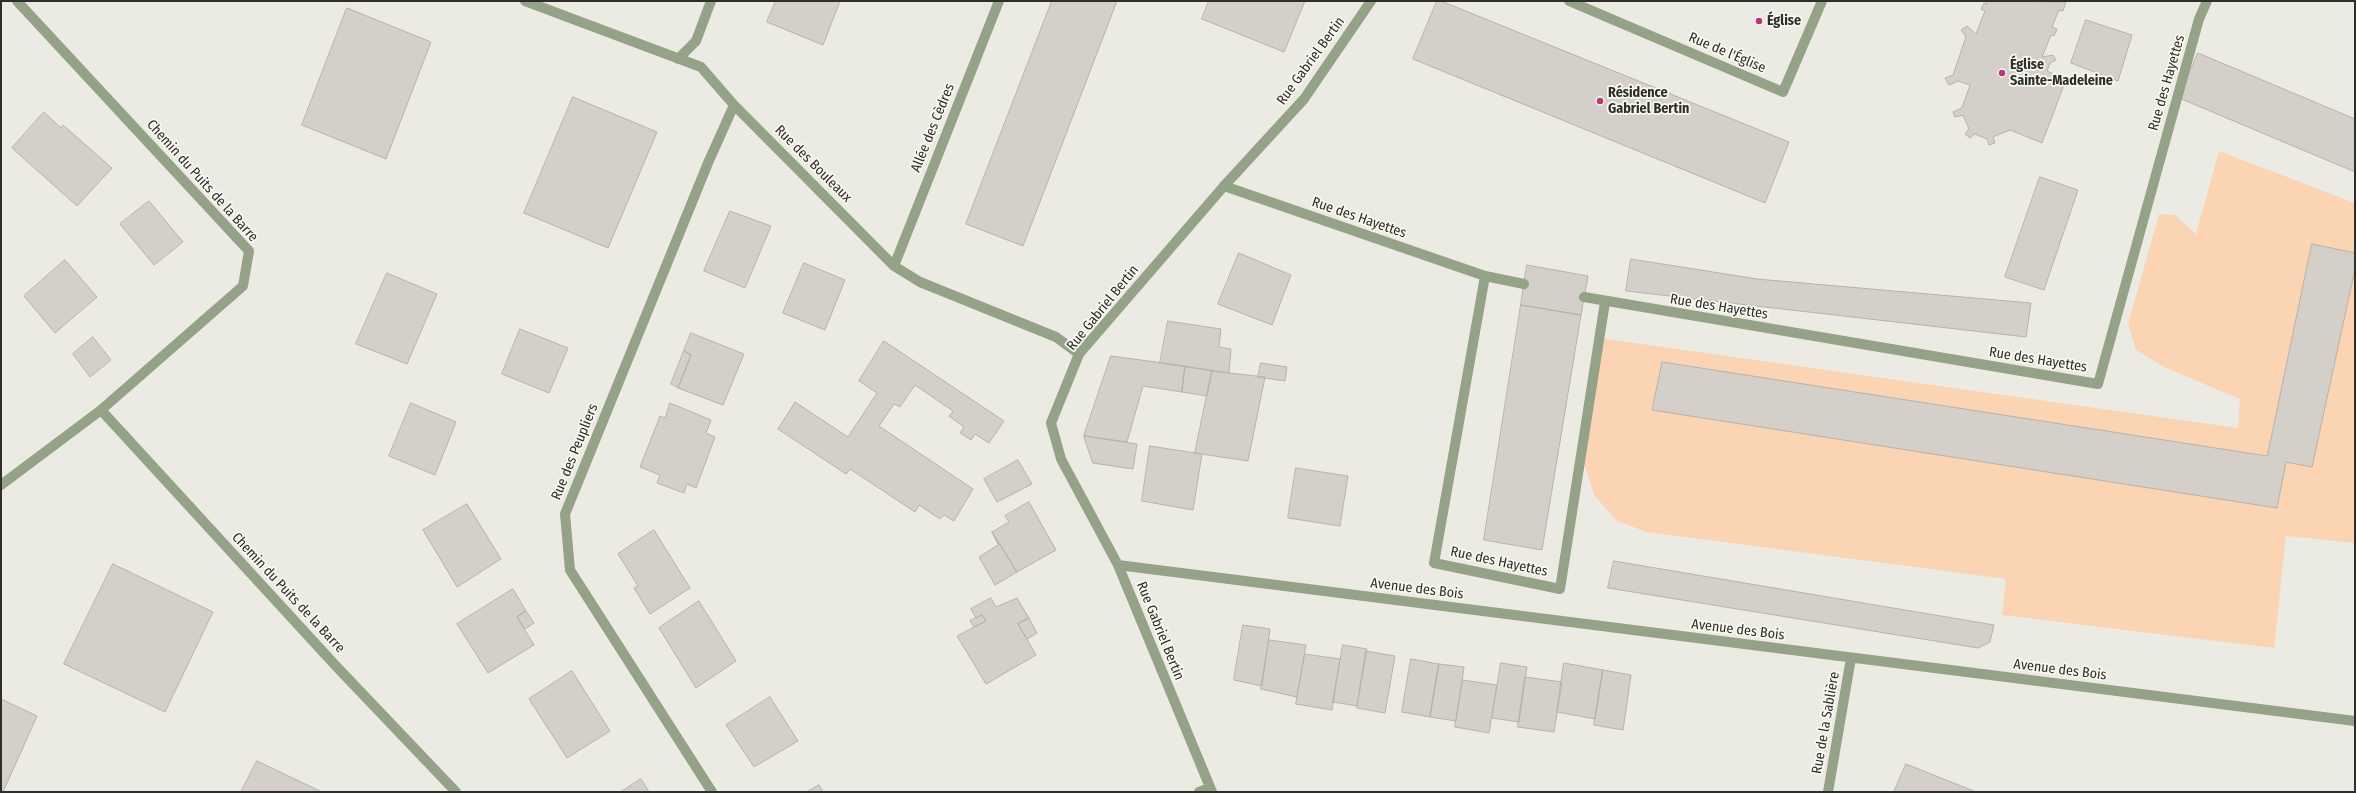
<!DOCTYPE html>
<meta charset="utf-8">
<style>
body{margin:0}
#map{position:relative;width:2356px;height:793px;overflow:hidden;background:#ebebe3;font-family:"Fira Sans Condensed",sans-serif}
canvas{display:block}
.frame{position:absolute;inset:0;border:2px solid #2e2e2b;pointer-events:none}
</style>
<div id="map">
<canvas width="2356" height="793"></canvas>
<div class="frame"></div>
</div>
<script>
const g = document.querySelector('canvas').getContext('2d');
g.lineJoin = 'round';
function fill(path, color) {
  g.fillStyle = color;
  g.fill(path, 'evenodd');
}
function strokePath(path, color, width, dash) {
  g.strokeStyle = color;
  g.lineWidth = width;
  g.lineCap = dash ? 'butt' : 'round';
  g.setLineDash(dash || []);
  g.stroke(path);
}
function label(font, color, halo, rows, align = 'center') {
  g.font = font + ' "Fira Sans Condensed",sans-serif';
  g.lineWidth = 3.5;
  g.setLineDash([]);
  g.textBaseline = 'middle';
  g.strokeStyle = halo;
  g.fillStyle = color;
  for (const [text, x, y, turn = 0] of rows) {
    g.save();
    g.translate(x, y);
    g.rotate((+turn || 0) * Math.PI / 180);
    g.textAlign = isNaN(turn) ? turn : align;
    if (halo) g.strokeText(text, 0, 0);
    g.fillText(text, 0, 0);
    g.restore();
  }
}
fill(new Path2D(`
 M2219,151L2355,203V543L2286,536L2274,648L2002,615L2006,579L1647,532L1617,521L1594,495L1581,453L1599,338L2238,428L2240,399L2166,368L2136,350L2128,324L2159,214L2175,215L2196,234Z`), '#fbd4b4');
const building = new Path2D(`
 M776,1H840L823,45L767,22Z
 M1052,1H1117L1023,246L966,224Z
 M1209,1H1305L1284,52L1202,19Z
 M1437,1H1441L1789,142L1765,203L1413,59Z
 M1987,1L2066,2L2063,11L2059,10L2052,27L2057,29L2054,36L2051,35L2042,57L2053,55L2056,60L2050,63L2047,71L2058,76L2064,85L2042,143L2010,130L1993,137L1995,143L1989,145L1987,139L1975,134L1970,138L1965,134L1969,129L1963,115L1955,117L1953,112L1962,108L1970,85L1958,81L1949,85L1945,78L1953,75L1966,37L1961,30L1967,26L1976,34L1985,11L1981,9L1984,3L1986,4Z
 M347,8L431,42L386,159L302,125Z
 M2086,20L2132,35L2118,81L2071,63Z
 M2198,53L2355,119V172L2179,98Z
 M573,97L657,132L608,248L524,213Z
 M44,112L61,128L63,125L112,168L77,206L12,148Z
 M2040,177L2078,190L2044,290L2005,277Z
 M149,201L183,242L154,265L120,224Z
 M730,211L771,226L745,288L704,271Z
 M2312,244L2355,253V269L2312,467L2286,462L2277,508L1652,410L1662,362L2267,456Z
 M1239,253L1291,275L1272,325L1218,304Z
 M1631,259L1757,279L2031,303L2026,337L1626,291Z
 M65,260L97,297L55,333L24,296Z
 M804,263L845,280L825,330L783,313Z
 M1527,265L1588,276L1581,315L1521,305Z
 M387,273L437,294L407,364L356,344Z
 M1521,305L1581,315L1542,550L1484,540Z
 M1168,321L1221,329L1219,347L1231,349L1229,373L1160,363Z
 M520,329L568,348L549,393L502,374Z
 M691,333L744,354L723,405L678,388L691,355L684,351Z
 M93,337L111,360L90,377L73,354Z
 M884,341L1004,421L989,443L975,434L971,440L960,433L964,427L949,416L953,411L915,385L900,407L894,404L879,426L973,489L954,521L944,515L940,519L919,505L915,512L850,469L846,474L778,429L795,402L848,437L877,393L859,381Z
 M684,351L691,355L678,388L671,384Z
 M1111,356L1185,366L1182,392L1143,386L1127,442L1084,436Z
 M1261,363L1287,367L1285,381L1258,377Z
 M1185,366L1212,371L1207,396L1182,392Z
 M1212,371L1265,377L1248,461L1195,453Z
 M411,403L456,422L435,475L389,456Z
 M670,403L711,420L706,433L715,437L696,488L687,484L684,493L657,483L660,475L640,467L660,416L665,418Z
 M1084,436L1137,444L1133,469L1093,463Z
 M1150,446L1202,454L1193,510L1142,501Z
 M1018,460L1032,484L997,502L984,479Z
 M1296,468L1348,476L1340,526L1288,518Z
 M1029,502L1056,550L1017,572L992,532L1009,522L1005,516Z
 M467,504L501,559L457,587L423,530Z
 M654,530L690,588L650,614L634,588L638,586L618,554Z
 M992,532L1017,572L995,585L979,557L998,545Z
 M1614,561L1994,625L1990,642L1978,648L1608,588Z
 M113,564L213,612L165,712L64,664Z
 M513,589L526,611L517,617L534,645L488,673L457,624Z
 M991,598L996,607L1017,598L1029,618L1018,624L1036,655L986,684L957,636L986,621L982,615L976,618L971,609Z
 M699,601L736,661L696,688L659,628Z
 M526,611L534,623L525,629L517,617Z
 M982,615L986,621L974,627L970,621Z
 M1029,618L1037,633L1027,639L1018,624Z
 M1243,625L1270,629L1262,686L1234,680Z
 M1269,640L1306,645L1297,697L1261,689Z
 M1343,645L1367,649L1357,706L1333,702Z
 M1366,651L1395,656L1385,713L1357,708Z
 M1305,654L1340,659L1332,710L1296,704Z
 M1411,659L1439,664L1430,717L1402,712Z
 M1501,663L1527,667L1519,722L1492,718Z
 M1564,663L1603,670L1595,719L1557,712Z
 M1439,664L1464,667L1456,721L1430,717Z
 M1603,670L1631,675L1623,730L1594,725Z
 M572,671L610,731L567,758L529,699Z
 M1525,677L1562,682L1554,732L1518,727Z
 M1463,680L1497,685L1489,733L1455,727Z
 M770,697L798,741L754,767L726,725Z
 M1,699L37,716L3,792H1Z
 M257,761L322,792H241Z
 M1906,764L1976,792H1894Z
 M641,779L649,792H621Z
 M819,785L823,792H807Z`);
fill(building, '#d4d0c9');
strokePath(building, '#b6b2ac', 1);
strokePath(new Path2D(`
 M1224,186L1485,276L1524,284
 M1485,276L1434,563L1560,589L1605,302
 M1584,297L2098,384L2199,19L2207,1`), '#94a287', 10);
strokePath(new Path2D(`
 M17,1L249,251L243,286L101,410L335,665L456,792
 M525,1L701,67L734,105L894,266L920,282L1056,337L1079,354
 M1569,1L1783,92L1822,1
 M678,59L696,41L711,1
 M894,266L999,1
 M1,485L101,410
 M1118,565L2355,721
 M712,792L570,570L565,514L708,163L734,105
 M1199,792L1210,788
 M1212,792L1118,565L1061,459L1051,423L1079,354L1224,186L1304,99L1371,1
 M1828,792L1851,658`), '#94a287', 10);
for (const [x, y, r, color] of [
 [1759,21,4,"#ba3579"],
 [2002,73,4,"#ba3579"],
 [1600,101,4,"#ba3579"]
]) {
  const dot = new Path2D();
  dot.arc(x, y, r, 0, 2 * Math.PI);
  g.fillStyle = color;
  g.fill(dot);
  strokePath(dot, '#f8f8f1', 1.5);
}
label('bold 14px', '#2e2e2b', '#f8f8f1', [
 ["Église",1767,21],
 ["Église",2010,65],
 ["Sainte-Madeleine",2010,81],
 ["Résidence",1608,93],
 ["Gabriel Bertin",1608,109]
], 'left');
label('14px', '#2e2e2b', '#f8f8f1', [
 ["Rue de l'Église",1727,53,23],
 ["Rue Gabriel Bertin",1311,61,-54],
 ["Rue des Hayettes",2167,83,-74],
 ["Allée des Cèdres",933,128,-68],
 ["Rue des Bouleaux",813,164,45],
 ["Chemin du Puits de la Barre",202,181,48],
 ["Rue des Hayettes",1359,218,19],
 ["Rue des Hayettes",1719,307,9],
 ["Rue Gabriel Bertin",1103,308,-51],
 ["Rue des Hayettes",2038,360,9],
 ["Rue des Peupliers",575,452,-68],
 ["Rue des Hayettes",1499,562,12],
 ["Avenue des Bois",1417,589,7],
 ["Chemin du Puits de la Barre",288,593,47],
 ["Avenue des Bois",1738,630,7],
 ["Rue Gabriel Bertin",1160,631,68],
 ["Avenue des Bois",2060,670,7],
 ["Rue de la Sablière",1826,723,-80]
]);
</script>
